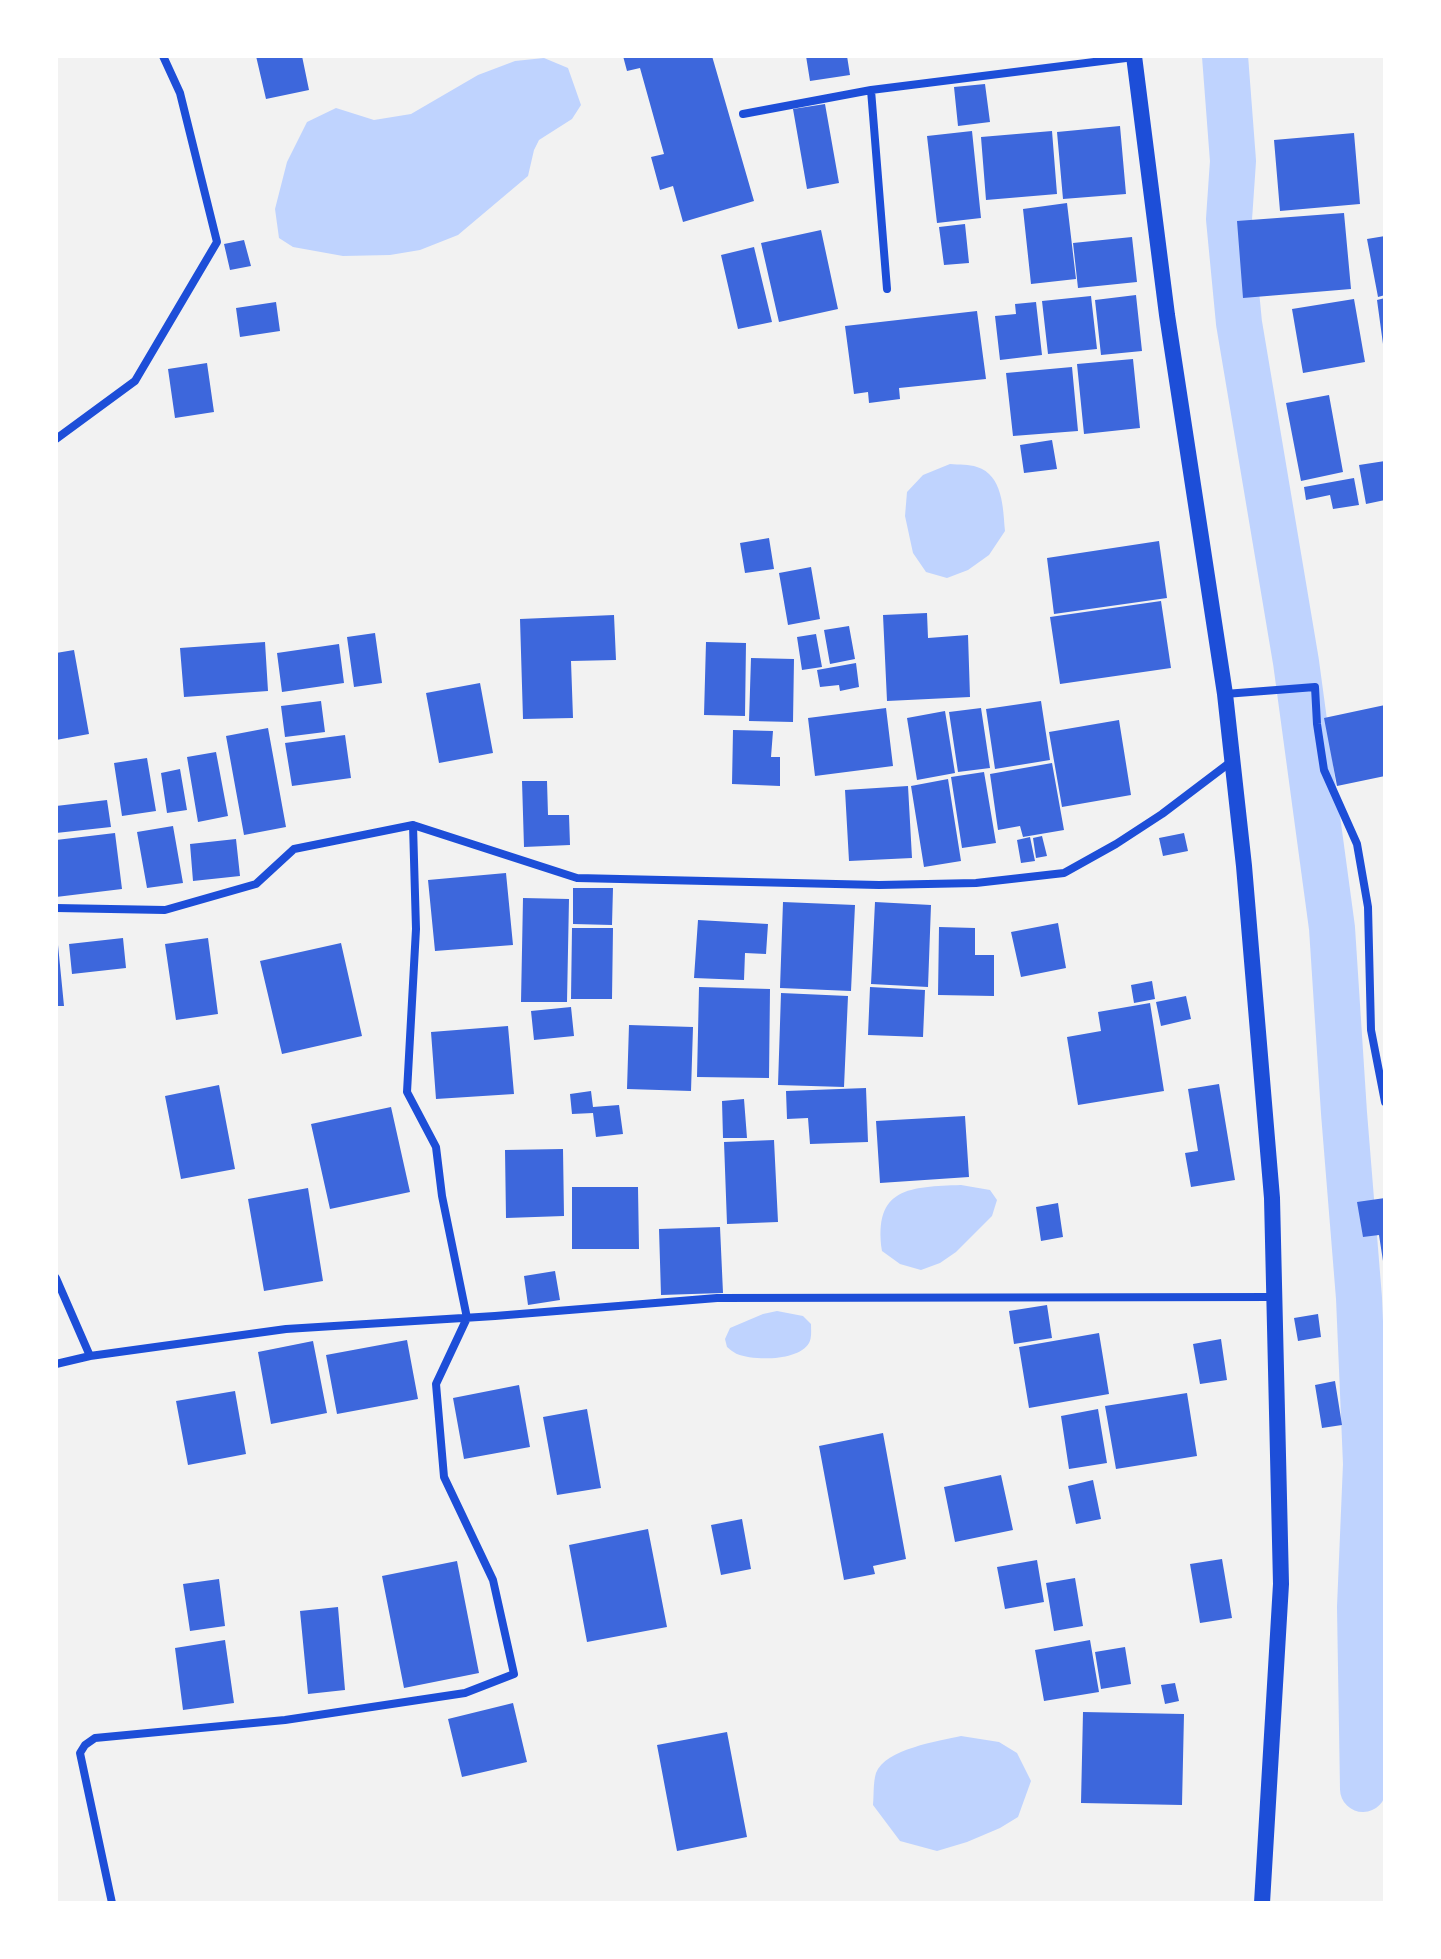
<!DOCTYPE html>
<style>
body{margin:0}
#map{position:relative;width:1441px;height:1959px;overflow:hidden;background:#f2f2f2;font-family:"Archivo Narrow",sans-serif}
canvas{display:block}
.frame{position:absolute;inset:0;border:58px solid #fff;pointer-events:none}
</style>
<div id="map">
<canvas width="1441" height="1959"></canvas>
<div class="frame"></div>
</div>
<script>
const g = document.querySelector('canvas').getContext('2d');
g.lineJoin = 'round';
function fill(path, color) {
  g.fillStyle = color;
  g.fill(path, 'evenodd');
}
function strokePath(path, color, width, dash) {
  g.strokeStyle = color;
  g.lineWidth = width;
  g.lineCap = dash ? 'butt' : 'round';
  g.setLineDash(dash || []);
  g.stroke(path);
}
fill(new Path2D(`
 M544,58L568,68L581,105L572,119L539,140L534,150L528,176L458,235L420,250L390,255L343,256L293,247L279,238L275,209L287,162L307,122L336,108L374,120L411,114L478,75L515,61Z
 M950,464C959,465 969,464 977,467C1003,475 1003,508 1005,531L989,555L968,570L947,578L926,572L913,553L905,516L907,492L923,475Z
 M961,1185L990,1190L997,1200L992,1216L956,1252L940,1263L921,1270L900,1264L882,1251C873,1187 910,1187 961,1185Z
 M777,1311L803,1316L811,1324C811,1330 812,1338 809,1343C799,1361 754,1361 737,1354C736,1354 728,1348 727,1347L725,1339L730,1328L763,1314Z
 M961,1736L999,1742L1017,1753L1031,1781L1018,1817L1000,1828L967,1842L937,1851L900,1841L873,1805C874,1795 873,1783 876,1773C885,1749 939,1741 961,1736Z`), '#bfd3fe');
strokePath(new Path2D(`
 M1225,56L1233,161L1229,219L1239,323L1296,662L1332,928L1344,1113L1359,1298L1366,1464L1360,1607L1363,1789`), '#bfd3fe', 46);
fill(new Path2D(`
 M256,56H302L309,90L266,99Z
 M623,56H712L754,201L683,222L673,186L660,190L651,157L664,154L640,68L627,71Z
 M806,56H847L850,75L810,81Z
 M985,84L990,122L958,126L954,87Z
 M825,104L839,183L807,189L793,109Z
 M1120,126L1126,194L1063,199L1057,132Z
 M972,131L981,218L937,223L927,136Z
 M1052,131L1057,194L986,200L981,137Z
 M1354,133L1360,204L1280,211L1274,140Z
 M1067,203L1076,279L1031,284L1023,209Z
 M1344,213L1351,289L1243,298L1237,221Z
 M965,224L969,263L944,265L939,227Z
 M821,230L838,309L779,322L761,243Z
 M1385,236V295L1378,297L1367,239Z
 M1132,237L1137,282L1078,288L1073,243Z
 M244,240L251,266L230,270L224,244Z
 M754,247L772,322L738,329L721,255Z
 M1136,295L1142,351L1101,355L1095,300Z
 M1091,296L1097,349L1048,354L1042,301Z
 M1385,298V344H1383L1377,300Z
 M1354,299L1365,362L1303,373L1292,309Z
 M276,302L280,331L240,337L236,308Z
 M1036,302L1042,355L1000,360L995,316L1016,314L1015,304Z
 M977,311L986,379L899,388L900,399L869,403L868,392L854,394L845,326Z
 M1133,359L1140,428L1084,434L1077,364Z
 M207,363L214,412L175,418L168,369Z
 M1072,367L1078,431L1013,436L1006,373Z
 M1329,395L1343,472L1301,481L1286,403Z
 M1052,440L1057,469L1024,473L1020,445Z
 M1385,461V500L1366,504L1359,465Z
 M1354,478L1359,505L1333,509L1330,495L1306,500L1304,487Z
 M769,538L774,569L745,573L740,543Z
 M1159,541L1167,598L1054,614L1047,558Z
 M811,567L820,619L788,625L779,573Z
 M1161,601L1171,668L1060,684L1050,617Z
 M927,613L928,638L968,635L970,697L887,701L883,615Z
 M614,615L616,660L571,661L573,718L523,719L520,619Z
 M849,626L855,659L830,664L824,630Z
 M375,633L382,683L354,687L347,637Z
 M816,634L822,667L802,670L797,637Z
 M265,642L268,691L184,697L180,648Z
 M706,642L746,643L745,716L704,715Z
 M339,644L344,683L282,692L277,653Z
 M74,650L89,734L56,740V653Z
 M751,658L794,659L793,722L749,721Z
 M856,663L859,687L840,691L839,685L820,687L817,670Z
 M480,683L493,753L439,763L426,693Z
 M321,701L325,732L285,737L281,706Z
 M1041,701L1050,760L995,769L986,709Z
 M1385,705V776L1337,786L1324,718Z
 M886,708L893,766L815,776L808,718Z
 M981,708L990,768L958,772L949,712Z
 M945,711L955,773L917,780L907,718Z
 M1119,720L1131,795L1062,807L1049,732Z
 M268,728L286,827L244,835L226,736Z
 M733,730L773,731L771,757H780V786L732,784Z
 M345,735L351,778L292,786L285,743Z
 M216,752L228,816L198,822L187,757Z
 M147,758L156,811L122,816L114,763Z
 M1052,763L1064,830L1023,837L1020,826L998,830L990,774Z
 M180,769L187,810L167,813L161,773Z
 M984,772L996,843L962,848L951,777Z
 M948,779L961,861L924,867L911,786Z
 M522,781H547L548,815H569L570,845L524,847Z
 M908,786L912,858L849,861L845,790Z
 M107,800L111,827L56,833V806Z
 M173,826L183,883L147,888L137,832Z
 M115,833L122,889L56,897V840Z
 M1184,833L1188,851L1163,856L1159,838Z
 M1042,836L1047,856L1036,858L1033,838Z
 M1030,837L1035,861L1021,863L1017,840Z
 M236,839L240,876L193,881L190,844Z
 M506,873L513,945L435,951L428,880Z
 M573,888H613L612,925L573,924Z
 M523,898L569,899L567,1002H521Z
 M783,902L855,905L851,991L780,988Z
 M875,902L931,905L928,987L871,984Z
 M698,920L768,924L766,954L745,953L744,980L694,978Z
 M1058,923L1066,968L1021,977L1011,932Z
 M939,927L975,928V955H994V996L938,995Z
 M572,928H613L612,999H571Z
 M123,938L126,968L72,974L69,944Z
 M208,938L218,1014L176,1020L165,944Z
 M341,943L362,1036L282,1054L260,961Z
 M56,945H58L64,1006H56Z
 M1152,981L1155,999L1134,1003L1131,985Z
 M699,987L770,989L769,1078L697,1077Z
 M870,987L925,990L923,1037L868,1035Z
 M781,993L848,996L844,1087L778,1085Z
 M1186,996L1191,1019L1161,1026L1156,1002Z
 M1150,1003L1164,1091L1078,1105L1067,1037L1101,1031L1098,1012Z
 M571,1007L574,1036L534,1040L531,1011Z
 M629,1025L693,1027L691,1091L627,1089Z
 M508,1026L514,1094L436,1099L431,1032Z
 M1219,1084L1235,1180L1191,1187L1185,1153L1198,1151L1188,1089Z
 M219,1085L235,1169L181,1179L165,1096Z
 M866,1088L868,1142L810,1144L808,1118L787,1119L786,1091Z
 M591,1091L593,1107L619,1105L623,1134L596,1137L593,1113L572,1114L570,1094Z
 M744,1099L747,1138H723L722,1101Z
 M391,1107L410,1192L330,1209L311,1124Z
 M965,1116L969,1177L880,1183L876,1121Z
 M774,1140L778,1222L727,1224L724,1142Z
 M563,1149L564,1216L506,1218L505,1150Z
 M572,1187H638L639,1249H572Z
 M308,1188L323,1281L264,1291L248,1199Z
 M1385,1198V1261H1383L1379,1235L1363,1237L1357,1202Z
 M1058,1203L1063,1237L1041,1241L1036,1207Z
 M720,1227L723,1293L661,1295L659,1229Z
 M555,1271L560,1300L528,1305L524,1276Z
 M1047,1305L1052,1338L1014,1344L1009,1311Z
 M1318,1314L1321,1337L1298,1341L1294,1318Z
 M1099,1333L1109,1394L1029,1408L1019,1347Z
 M1221,1339L1227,1380L1200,1384L1193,1344Z
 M407,1340L418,1399L337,1414L326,1355Z
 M313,1341L327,1413L271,1424L258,1352Z
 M1335,1381L1342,1425L1322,1428L1315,1385Z
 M519,1385L530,1447L464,1459L453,1398Z
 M235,1391L246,1454L188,1465L176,1401Z
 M1187,1393L1197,1456L1116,1469L1105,1406Z
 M587,1409L601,1488L557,1495L543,1417Z
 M1098,1409L1107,1463L1069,1469L1061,1416Z
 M883,1433L906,1559L873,1566L875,1574L844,1580L819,1446Z
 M1001,1475L1013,1530L955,1542L944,1487Z
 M1093,1480L1101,1519L1076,1524L1068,1486Z
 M742,1519L751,1569L721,1575L711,1525Z
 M648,1529L667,1627L587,1642L569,1545Z
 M1222,1559L1232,1618L1200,1623L1190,1564Z
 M1037,1560L1044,1602L1005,1609L997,1567Z
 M457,1561L479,1673L404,1688L382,1576Z
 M1075,1578L1083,1626L1054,1631L1046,1583Z
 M219,1579L225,1626L190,1631L183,1584Z
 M338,1607L345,1690L308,1694L300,1611Z
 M225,1640L234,1703L183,1710L175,1648Z
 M1090,1640L1099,1692L1044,1701L1035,1650Z
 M1125,1647L1131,1684L1101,1689L1095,1652Z
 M1175,1683L1179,1701L1165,1704L1161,1685Z
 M513,1703L527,1762L462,1777L448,1719Z
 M1083,1712L1184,1714L1182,1805L1081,1803Z
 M727,1732L747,1837L677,1851L657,1745Z`), '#3d67dc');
strokePath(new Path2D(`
 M871,90L887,289
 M743,114L871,90L1134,57
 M56,439L135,381L217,242L180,93L163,56
 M1225,694L1315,687L1317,724L1324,770L1357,844L1368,907L1371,1030L1385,1102
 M56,908L165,910L256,884L294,849L413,825L577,878L879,885L976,883L1064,873L1116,844L1162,814L1232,761
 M56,1278L90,1356
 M56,1364L90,1356L286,1329L495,1316L717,1298L1274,1297
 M112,1903L80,1753L85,1745L95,1738L285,1720L465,1693L514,1674L493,1580L444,1477L436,1384L467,1318L442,1196L436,1147L407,1092L416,929L413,825`), '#1d4ed8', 8);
strokePath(new Path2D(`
 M1134,56L1167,315L1225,694L1244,866L1272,1198L1281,1584L1262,1903`), '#1d4ed8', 16);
</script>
